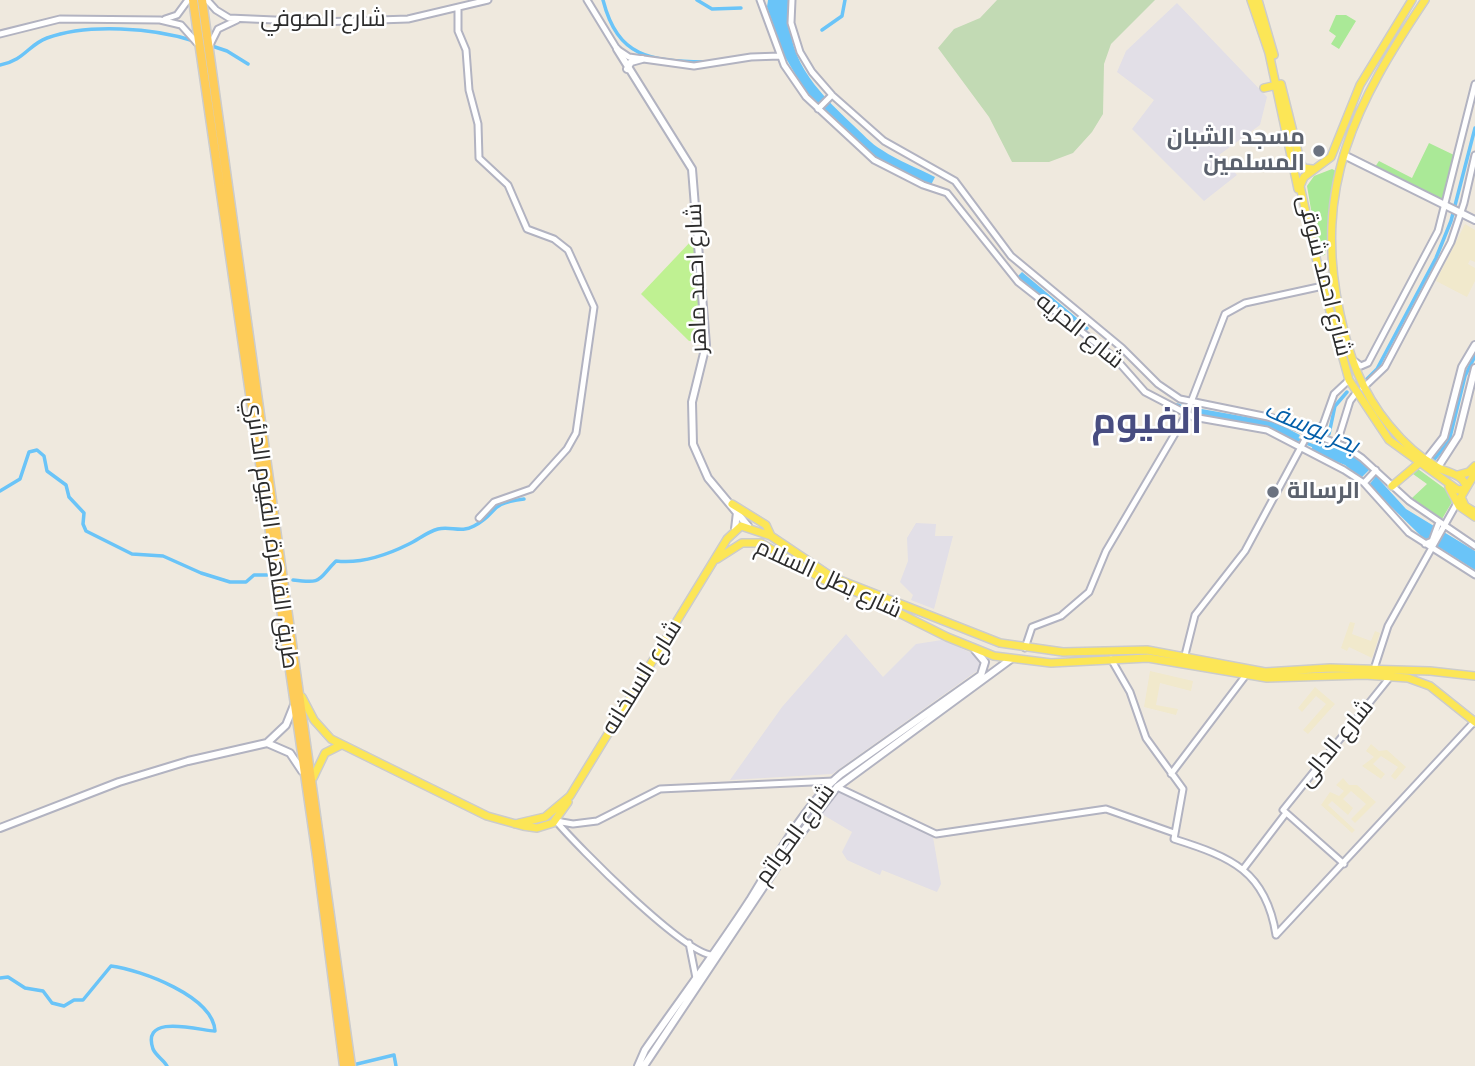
<!DOCTYPE html>
<meta charset="utf-8">
<style>
body{margin:0}
canvas{display:block;background:#efe9de}
</style>
<canvas width="1475" height="1066"></canvas>
<script>
const g = document.querySelector('canvas').getContext('2d');
g.lineJoin = 'round';
function fill(path, color) {
  g.fillStyle = color;
  g.fill(path, 'evenodd');
}
function strokePath(path, color, width, dash) {
  g.strokeStyle = color;
  g.lineWidth = width;
  g.lineCap = dash ? 'butt' : 'round';
  g.setLineDash(dash || []);
  g.stroke(path);
}
function label(font, color, halo, rows, align = 'center') {
  g.font = font + ' "Nunito Sans",Cairo,sans-serif';
  g.lineWidth = 5;
  g.setLineDash([]);
  g.textBaseline = 'middle';
  g.strokeStyle = halo;
  g.fillStyle = color;
  for (const [text, x, y, turn = 0] of rows) {
    g.save();
    g.translate(x, y);
    g.rotate((+turn || 0) * Math.PI / 180);
    g.textAlign = isNaN(turn) ? turn : align;
    if (halo) g.strokeText(text, 0, 0);
    g.fillText(text, 0, 0);
    g.restore();
  }
}
fill(new Path2D(`
 M1177,3L1267,97L1260,125L1219,155L1237,175L1204,201L1132,129L1154,100L1117,72L1126,51Z
 M916,523L936,524L935,536H953L934,609L911,600L913,595L900,582L908,561L907,538Z
 M846,634L883,677L916,644L942,640L976,655L981,668L832,774L730,780L782,707Z
 M839,790L933,837L941,884L937,892L882,870L880,875L847,860L842,852L852,832L820,813Z`), '#e2dfe7');
fill(new Path2D(`
 M1465,224L1475,230V262L1470,260L1468,264L1475,268V281L1467,297L1436,281Z
 M1350,622L1355,623L1352,634L1371,641L1375,631L1380,633L1372,658L1349,647L1347,651L1341,648Z
 M1150,671L1193,681L1191,691L1160,683L1156,705L1178,709L1176,715L1144,707Z
 M1315,687L1335,704L1308,734L1303,730L1326,704L1316,696L1302,712L1298,708Z
 M1371,744L1379,751L1387,750L1406,767L1395,780L1391,776L1398,767L1381,756L1373,764L1385,774L1381,779L1362,766L1374,757L1366,751Z
 M1343,778L1349,785H1357L1376,802L1355,823L1351,819L1366,804L1351,791L1343,799L1353,808L1348,815L1332,801L1328,805L1355,830L1352,833L1321,805L1330,792L1339,796L1344,791L1336,785Z`), '#f1e9cc');
fill(new Path2D(`
 M1336,15H1346L1356,21L1339,49L1331,44L1336,36L1329,31Z
 M1429,143L1454,155L1442,202L1375,167L1379,161L1412,178Z
 M1332,169L1336,171L1325,255L1319,256L1307,186L1314,176Z
 M1418,469L1448,491L1452,502L1442,519L1412,498L1427,484L1413,474Z`), '#aae997');
fill(new Path2D(`
 M997,0H1155L1111,44L1104,64L1103,114L1092,132L1073,153L1049,162H1012L989,117L938,48L954,29L980,18Z`), '#c2dab4');
fill(new Path2D(`
 M693,239L703,340L689,341L641,294Z`), '#bff192');
fill(new Path2D(`
 M768,0H790C783,56 815,89 853,125C862,133 871,144 882,150C898,161 918,168 935,177L931,185L877,159L805,91L784,55L767,7Z
 M1022,272L1089,328L1086,332L1017,277Z
 M1196,408L1275,422L1300,435L1296,443L1268,428L1193,415Z
 M1316,441L1347,451L1370,469L1361,478L1345,465L1310,451Z
 M1376,476L1406,509L1475,551V570L1421,536L1369,485Z`), '#6ac4f8');
strokePath(new Path2D(`
 M603,0C618,58 650,61 705,62
 M697,0L712,9L741,8
 M822,30L842,16L845,0
 M209,45L227,51L248,64
 M0,65C25,60 28,45 47,38C88,23 154,28 194,41
 M1366,380L1377,369L1436,258L1451,221L1475,128
 M1177,405L1196,412
 M1329,434L1335,406L1347,392
 M1294,438L1316,447
 M1433,461L1449,441L1465,376L1475,356
 M0,491L20,479L29,452L37,450L44,456L47,471L66,485L69,497L84,513L83,524L86,531L132,554L163,556L201,573L230,582H246L254,575H267
 M293,580C324,584 317,580 336,561C361,564 387,555 409,544C419,539 427,532 438,529C450,526 462,533 474,526C500,512 486,504 524,499
 M0,978L8,977L25,988L43,991L52,1003L64,1006L74,1000H83L111,966C141,970 213,996 215,1031C205,1032 140,1011 153,1049C156,1056 164,1060 167,1066
 M353,1065L394,1055L396,1066`), '#6ac4f8', 3.5);
const tertiary = new Path2D(`
 M207,0L216,10L229,18L320,22L408,19L488,0
 M587,0L617,49L629,57L694,66L751,57L780,56
 M760,0L784,65L806,97L874,160L923,185L947,193L1018,282L1115,358L1145,392L1193,417L1267,430L1344,470L1364,483L1409,533L1475,575
 M792,0L791,23L800,52L812,72L832,95L884,141L955,181L1011,256L1122,348L1158,384L1180,399L1273,418L1346,447L1362,458L1409,501L1475,546
 M458,8V31L466,50L469,90L478,124L479,158L508,185L527,229L554,239L568,250L594,307L576,433L567,449L531,489L494,502L479,518
 M165,19L177,15L188,0
 M0,34L60,19L160,20L181,25L197,43
 M210,45L218,29L237,20
 M818,109L832,95
 M1353,360L1361,366L1368,363L1438,231L1475,84
 M1363,388L1385,367L1451,242L1464,203L1475,155
 M1337,443L1350,401L1356,393
 M1364,483L1376,470
 M1425,544L1432,541L1439,522
 M1025,648L1032,627L1061,616L1089,592L1106,551L1186,415L1225,314L1245,303L1323,286
 M1111,659L1130,692L1146,738L1183,789L1174,839C1231,857 1266,871 1276,935
 M1184,659L1195,615L1245,551L1308,434L1323,425L1334,394L1349,380
 M1374,669L1388,626L1457,503
 M1171,774L1246,675
 M837,787L936,834L1106,809L1174,833
 M556,821L573,824L597,821L660,789L834,781
 M556,821C578,847 683,953 712,955
 M1344,864L1283,810L1390,677
 M1244,868L1286,813
 M1276,935L1474,722
 M689,943L696,978`);
const secondary = new Path2D(`
 M617,49L692,169L706,345L692,402L693,444L708,478L748,526
 M627,69L631,62L642,59
 M1344,155L1475,220
 M1426,460L1444,437L1462,367L1475,345
 M1438,467L1458,436L1475,368
 M735,529L737,512
 M267,743L290,753L302,771
 M0,828L119,782L188,761L267,743L286,725L294,705
 M638,1066L645,1050C680,1000 717,951 750,900C774,861 806,803 841,774L981,675L985,662L975,650
 M644,1066L786,853L837,787L1011,659`);
const primary = new Path2D(`
 M1251,0L1269,53L1298,189
 M1258,0L1274,55
 M1412,0L1360,85L1331,157L1304,177L1300,186L1320,275L1349,380L1389,440L1458,490L1465,489
 M1425,0C1356,103 1312,186 1340,314C1349,356 1361,391 1389,425C1402,441 1419,457 1437,467C1447,473 1464,474 1466,487
 M1281,84L1301,164L1304,168L1312,169
 M1264,88L1277,85
 M1475,473L1461,497L1465,506L1475,512
 M1458,475L1469,472L1475,466
 M1392,486L1418,464
 M1449,487L1459,506L1475,517
 M732,504L766,525L771,536
 M717,559L742,543H761L824,580L859,593L947,637L994,656L1051,663L1148,658L1267,678L1364,675L1408,678L1430,686L1475,722
 M302,697L314,720L331,739L487,816L523,826L537,828L553,823L568,802
 M313,778L325,753L341,745
 M515,824L545,817L570,796L727,539L741,526L771,536L832,577L1000,643L1063,652L1147,650L1265,672L1330,668L1430,671L1475,676`);
const trunk = new Path2D(`
 M193,0L317,857L344,1066
 M202,0L351,1066`);
strokePath(tertiary, '#b2b3c1', 9);
strokePath(secondary, '#b2b3c1', 10);
strokePath(primary, '#ccc', 10);
strokePath(trunk, '#ccc', 11);
strokePath(tertiary, '#fff', 5);
strokePath(secondary, '#fff', 6);
strokePath(primary, '#fce656', 7);
strokePath(trunk, '#fecc58', 8);
for (const [x, y, r, color] of [
 [1319,151,7,"#6b7280"],
 [1273,492,7,"#6b7280"]
]) {
  const dot = new Path2D();
  dot.arc(x, y, r, 0, 2 * Math.PI);
  g.fillStyle = color;
  g.fill(dot);
  strokePath(dot, '#fff', 2.5);
}
label('23px', '#2c2c2c', '#fff', [
 ["شارع الصوفي",323,20],
 ["شارع احمد شوقى",1323,276,76],
 ["شارع احمد ماهر",698,278,-92],
 ["شارع الحريه",1079,332,39],
 ["طريق القاهرة, الفيوم الدائري",270,533,82],
 ["شارع بطل السلام",828,580,25],
 ["شارع السلخانه",643,678,-58],
 ["شارع الدالى",1337,744,-51],
 ["شارع الحواتم",796,835,-54]
]);
label('bold 23px', '#5b616d', '#fff', [
 ["مسجد الشبان",1305,138],
 ["المسلمين",1305,164],
 ["الرسالة",1287,492,"left"]
], 'right');
label('italic 24px', '#035faa', '#fff', [
 ["بحر يوسف",1311,429,23]
]);
label('bold 37px', '#484d81', '#fff', [
 ["الفيوم",1147,424]
]);
</script>
